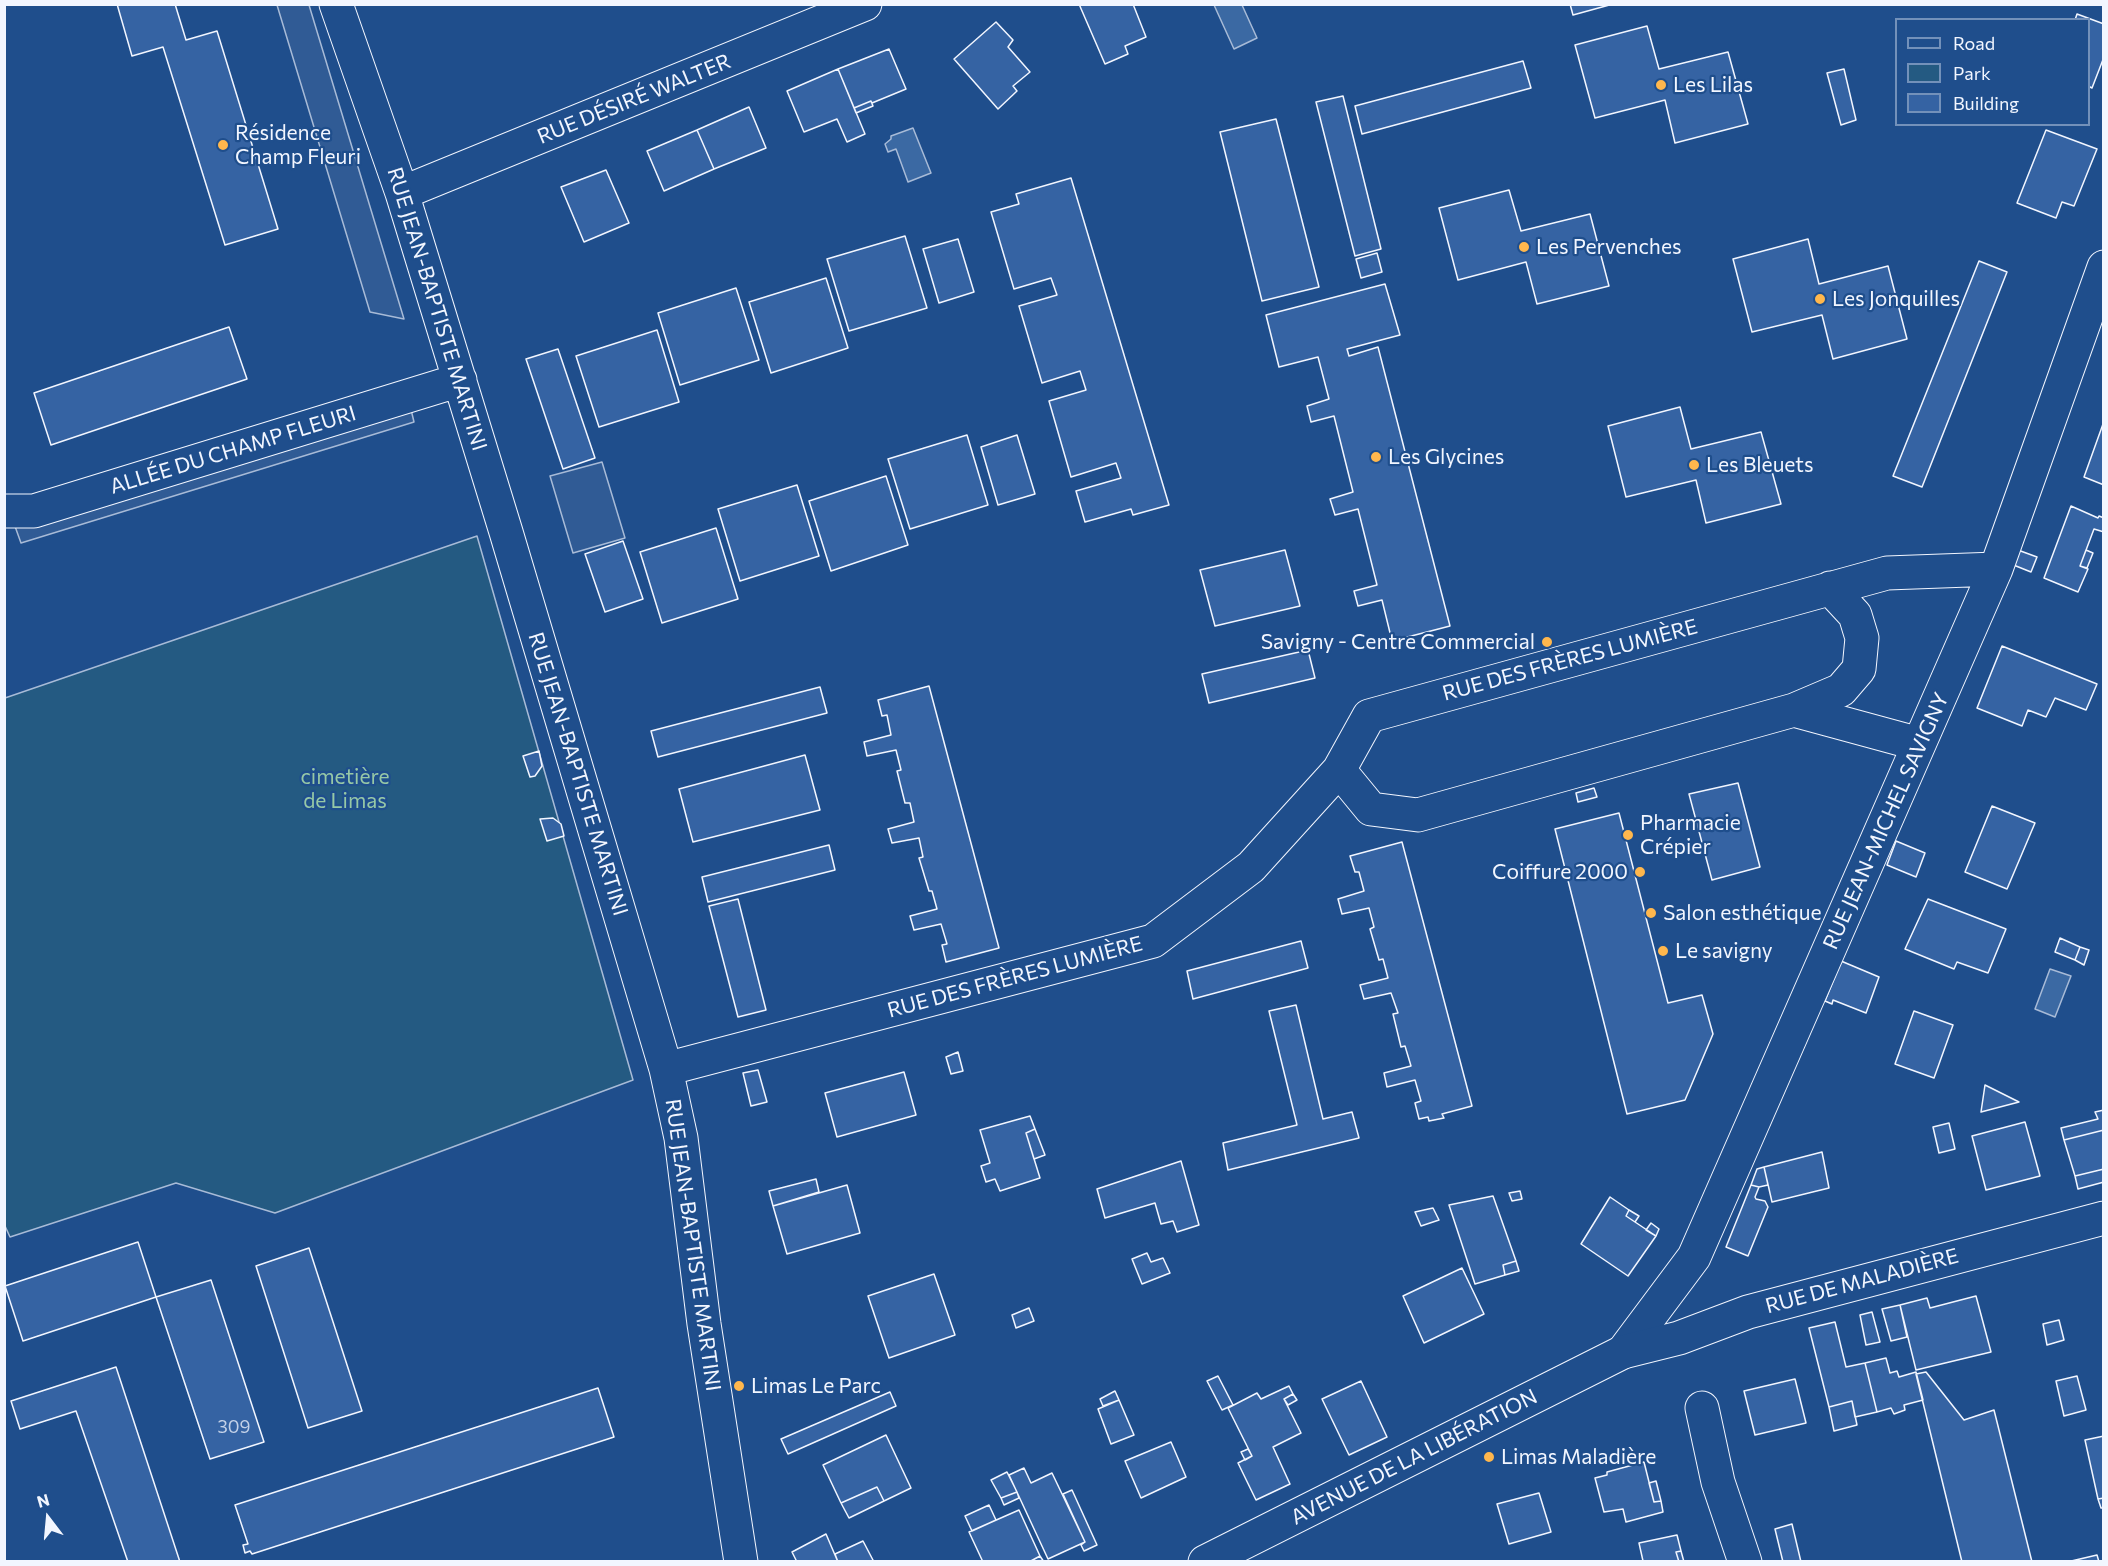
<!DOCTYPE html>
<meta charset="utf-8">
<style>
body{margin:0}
#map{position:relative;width:2108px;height:1566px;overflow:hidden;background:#1f4e8c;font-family:Commissioner,sans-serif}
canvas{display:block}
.frame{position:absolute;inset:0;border:6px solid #f2f6ff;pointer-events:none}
.legend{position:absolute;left:1895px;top:18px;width:195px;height:108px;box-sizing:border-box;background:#1f4e8c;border:2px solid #7391ba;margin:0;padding:8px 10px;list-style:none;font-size:18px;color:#f2f6ff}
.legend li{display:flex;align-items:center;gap:12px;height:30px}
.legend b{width:30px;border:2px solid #7391ba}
.north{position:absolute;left:18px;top:1488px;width:60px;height:60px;-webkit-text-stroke:4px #1f4e8c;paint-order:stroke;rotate:344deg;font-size:16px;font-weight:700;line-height:24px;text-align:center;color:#f2f6ff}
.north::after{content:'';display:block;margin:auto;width:21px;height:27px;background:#f2f6ff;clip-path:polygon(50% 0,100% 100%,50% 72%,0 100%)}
</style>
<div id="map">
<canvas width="2108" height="1566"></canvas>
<div class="frame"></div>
<ul class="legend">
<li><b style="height:8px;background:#1f4e8c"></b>Road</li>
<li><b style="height:16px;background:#245a82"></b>Park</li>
<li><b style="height:16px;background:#3563a3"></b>Building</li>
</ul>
<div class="north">N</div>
</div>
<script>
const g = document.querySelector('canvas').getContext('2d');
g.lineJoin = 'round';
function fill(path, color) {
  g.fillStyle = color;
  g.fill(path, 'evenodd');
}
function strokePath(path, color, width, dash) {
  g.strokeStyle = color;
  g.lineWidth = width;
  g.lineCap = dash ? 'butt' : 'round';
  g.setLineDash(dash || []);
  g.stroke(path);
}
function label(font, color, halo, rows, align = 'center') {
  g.font = font + ' Commissioner,sans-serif';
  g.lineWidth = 4.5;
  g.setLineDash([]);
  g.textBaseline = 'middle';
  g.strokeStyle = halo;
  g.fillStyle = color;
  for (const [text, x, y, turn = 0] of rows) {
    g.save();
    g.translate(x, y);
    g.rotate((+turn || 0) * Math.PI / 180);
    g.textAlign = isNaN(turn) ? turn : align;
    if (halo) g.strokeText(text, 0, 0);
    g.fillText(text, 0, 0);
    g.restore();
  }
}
const green = new Path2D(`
 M477,536L633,1080L275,1213L176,1183L10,1237L5,1226V698Z`);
fill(green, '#245a82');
strokePath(green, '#a8bbd7', 1.5);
const parking = new Path2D(`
 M277,5H309L404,319L370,312Z
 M408,397L414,422L21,543L12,518Z
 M602,462L625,538L573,553L550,476Z`);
fill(parking, '#305b95');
strokePath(parking, '#a8bbd7', 1.5);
const water = new Path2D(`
 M1214,5H1242L1257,38L1234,49Z
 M913,128L931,173L908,182L896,149L888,152L885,144L891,139V136Z
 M2050,969L2071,976L2055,1017L2035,1009Z`);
fill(water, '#3b69a3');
strokePath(water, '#a8bbd7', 1.5);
const building = new Path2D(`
 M117,4H175L186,40L217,31L278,229L225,245L163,47L132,56Z
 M1079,4H1133L1146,37L1125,46L1128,54L1105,64Z
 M1570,4H1613L1573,15Z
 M2077,14L2104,24V57L2092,88L2088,86V20H2075Z
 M996,22L1013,40L1008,47L1030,72L1013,86L1017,91L998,109L954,59Z
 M1647,26L1659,69L1728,52L1748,124L1675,143L1665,100L1595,118L1575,45Z
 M889,49L906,89L872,103L871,101L854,108L838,69Z
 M1523,61L1531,88L1362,134L1355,106Z
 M838,69L865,134L847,142L837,119L804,132L787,91Z
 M1844,69L1856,120L1841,125L1827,73Z
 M1343,96L1381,249L1355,256L1316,102Z
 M871,101L873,106L856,113L854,108Z
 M749,107L766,148L714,169L697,130Z
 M1276,119L1319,287L1262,301L1220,132Z
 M697,130L714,169L664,191L647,151Z
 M2046,130L2097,149L2074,206L2062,202L2056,218L2017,203Z
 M606,170L629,223L584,242L561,187Z
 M1071,178L1169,505L1133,515L1131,509L1085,522L1076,491L1121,478L1116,463L1071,477L1049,401L1086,390L1080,371L1042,383L1019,306L1057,295L1051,278L1014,289L991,212L1019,204L1016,194Z
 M1509,190L1521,231L1590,214L1609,286L1537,304L1526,262L1458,280L1439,208Z
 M905,236L927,308L849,331L827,259Z
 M958,239L974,292L939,303L923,249Z
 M1808,239L1819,284L1888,266L1907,339L1833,359L1822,315L1752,332L1733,259Z
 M1377,253L1382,272L1361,278L1356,259Z
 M1979,261L2007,272L1922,487L1893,476Z
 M826,278L848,348L771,373L749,302Z
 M1385,284L1400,335L1347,349L1349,356L1378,347L1450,626L1392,641L1382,600L1358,606L1354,591L1377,585L1358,509L1335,515L1330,499L1353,492L1334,416L1311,422L1307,406L1329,399L1318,357L1279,367L1266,315Z
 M736,288L759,360L680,385L658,313Z
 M229,327L247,379L51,445L34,393Z
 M657,330L679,402L599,427L576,356Z
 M558,349L595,458L563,469L526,359Z
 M1680,407L1691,449L1761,432L1781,504L1706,523L1696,480L1626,497L1608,426Z
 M2103,424H2104V485L2084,477Z
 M967,435L988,505L910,529L888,459Z
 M1017,435L1035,494L998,505L981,447Z
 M886,476L908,545L831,571L809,501Z
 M797,485L819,556L740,581L718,509Z
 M2071,506L2098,518L2099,516L2104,518V532L2094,529L2080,566L2088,569L2078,592L2044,578Z
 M716,528L738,599L662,623L640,552Z
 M623,541L643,599L605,612L585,554Z
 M2007,546L2037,557L2031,572L2001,560Z
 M1285,550L1300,606L1215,626L1200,570Z
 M2086,550L2093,553L2087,568L2080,566Z
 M2002,646L2097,684L2086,710L2055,698L2046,717L2028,710L2022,726L1977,708Z
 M1308,650L1315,678L1209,703L1202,674Z
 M929,686L999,948L946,962L942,945L947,944L941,924L914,930L910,916L937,909L932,891H929L919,858L923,857L919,838L892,843L888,829L914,822L910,803H905L897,771L901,770L896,750L867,756L864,742L891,735L887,715L882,716L878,700Z
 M820,687L827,713L658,757L651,731Z
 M539,751L542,766L535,776L530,777L523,756Z
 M805,755L820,810L693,842L679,789Z
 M1738,783L1760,867L1712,880L1689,794Z
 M1594,788L1597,797L1578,802L1576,793Z
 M1992,806L2035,823L2007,889L1965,872Z
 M1619,813L1668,1003L1702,995L1713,1034L1685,1100L1627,1114L1555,829Z
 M553,818L561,824L564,836L547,841L540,819Z
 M1896,841L1925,853L1916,877L1887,865Z
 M1402,842L1472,1106L1442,1114L1444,1118L1429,1121L1428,1117L1419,1119L1415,1103L1421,1101L1415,1080L1387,1087L1384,1073L1411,1066L1405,1046L1401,1047L1393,1014L1398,1013L1391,993L1364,999L1360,985L1388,978L1383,959L1379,960L1370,929L1374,927L1369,908L1342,914L1338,899L1364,891L1359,872H1355L1350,856Z
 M829,845L835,870L708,902L702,877Z
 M738,899L766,1010L738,1017L709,906Z
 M1928,899L2006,929L1988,973L1957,962L1954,969L1905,949Z
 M2060,938L2080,947L2075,960L2055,952Z
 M1301,941L1308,968L1193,999L1187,971Z
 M2080,947L2089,950L2084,965L2075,960Z
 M1841,961L1879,977L1866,1013L1833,1000L1832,1004L1825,1001Z
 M1296,1005L1323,1119L1352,1112L1359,1138L1228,1170L1223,1143L1297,1125L1269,1011Z
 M1914,1011L1953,1025L1934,1078L1895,1064Z
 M958,1052L963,1071L951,1074L946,1057Z
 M758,1070L767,1102L751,1106L743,1073Z
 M904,1072L916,1115L837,1137L825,1093Z
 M1985,1085L2019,1102L1981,1112Z
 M2104,1110V1130L2064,1140L2061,1128L2098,1119L2095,1112Z
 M1030,1116L1035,1129L1026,1133L1040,1178L1000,1191L995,1179L986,1182L981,1166L990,1163L980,1130Z
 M2025,1122L2040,1176L1986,1190L1972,1136Z
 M1949,1123L1955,1149L1939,1153L1933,1127Z
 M1035,1129L1045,1155L1034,1159L1026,1133Z
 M2104,1130V1169L2075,1176L2064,1140Z
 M1822,1152L1829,1188L1772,1202L1764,1167Z
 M1181,1161L1199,1225L1177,1232L1173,1221L1161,1224L1155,1203L1105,1218L1097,1189Z
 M1764,1167L1768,1185L1759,1187L1751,1185L1757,1169Z
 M2104,1169V1182L2078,1189L2075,1176Z
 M816,1179L819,1192L773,1206L769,1191Z
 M847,1185L860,1233L787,1254L773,1206Z
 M1751,1185L1759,1187L1755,1197L1756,1199L1765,1201L1768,1207L1748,1256L1726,1247Z
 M1520,1191L1522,1199L1512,1201L1509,1193Z
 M1493,1196L1516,1261L1503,1265L1505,1275L1475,1284L1449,1205Z
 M1610,1197L1629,1210L1626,1216L1656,1236L1628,1276L1581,1244Z
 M1433,1208L1439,1220L1421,1226L1415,1212Z
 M1629,1210L1639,1216L1635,1222L1626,1216Z
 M1651,1223L1659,1229L1656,1236L1646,1230Z
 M138,1242L156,1297L23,1341L5,1286Z
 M309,1248L362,1411L308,1428L256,1266Z
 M1147,1253L1151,1262L1163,1258L1170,1273L1142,1284L1132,1259Z
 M1516,1261L1519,1271L1505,1275L1503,1265Z
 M1462,1268L1484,1314L1424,1343L1403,1296Z
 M934,1274L955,1335L889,1358L868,1296Z
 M211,1280L264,1442L210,1459L156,1297Z
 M1976,1296L1991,1352L1916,1370L1900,1305L1927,1298L1930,1308Z
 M1900,1305L1907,1337L1891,1341L1882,1309Z
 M1029,1308L1034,1321L1016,1328L1012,1315Z
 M1872,1312L1880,1342L1866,1345L1860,1315Z
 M2059,1320L2064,1340L2047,1345L2043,1324Z
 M1835,1322L1846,1367L1865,1363L1877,1412L1855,1417L1852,1401L1829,1407L1809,1328Z
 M1886,1358L1890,1373L1897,1371L1899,1377L1916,1372L1923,1400L1904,1405L1905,1410L1894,1414L1891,1408L1877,1412L1865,1363Z
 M116,1367L180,1562H128L76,1411L20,1429L11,1401Z
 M1926,1372L1964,1420L1994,1410L2032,1562H1962L1916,1374Z
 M1218,1376L1233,1405L1222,1410L1207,1381Z
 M2077,1376L2086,1410L2064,1416L2056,1381Z
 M1795,1379L1806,1423L1755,1435L1744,1391Z
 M1361,1381L1387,1437L1349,1455L1322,1399Z
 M1289,1386L1293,1394L1284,1399L1301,1433L1273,1447L1290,1484L1256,1500L1238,1463L1252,1456L1228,1408L1257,1393L1261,1399Z
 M598,1388L614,1437L252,1554L250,1551L245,1553L243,1545L248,1544L235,1505Z
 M1115,1391L1119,1400L1103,1406L1100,1399Z
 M890,1392L896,1406L788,1454L781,1439Z
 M1293,1394L1297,1400L1288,1405L1284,1399Z
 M1119,1400L1134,1435L1111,1444L1098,1409Z
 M1852,1401L1857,1425L1834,1431L1829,1407Z
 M886,1435L911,1488L884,1501L877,1487L841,1503L823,1465Z
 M2104,1436V1498L2098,1499L2085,1440Z
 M1171,1442L1186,1477L1141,1498L1125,1461Z
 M1248,1449L1252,1456L1245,1460L1241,1452Z
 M1644,1462L1654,1502L1661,1501L1663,1512L1626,1522L1623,1509L1604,1512L1595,1478L1607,1475V1472Z
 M1024,1468L1031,1483L1052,1473L1085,1542L1048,1559L1009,1475Z
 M1007,1472L1017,1492L1001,1498L991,1480Z
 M1656,1481L1661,1501L1654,1502L1649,1483Z
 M877,1487L884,1501L849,1518L841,1503Z
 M1072,1490L1097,1545L1084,1551L1081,1545L1085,1542L1063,1494Z
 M1017,1492L1019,1498L1004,1505L1001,1498Z
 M1539,1493L1551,1532L1509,1544L1497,1504Z
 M2104,1498V1508H2101L2098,1499Z
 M989,1505L996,1520L972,1531L965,1516Z
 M1019,1510L1040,1556L1029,1562H983L969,1532Z
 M1792,1524L1801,1562H1783L1775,1529Z
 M826,1534L838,1562H797L792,1552Z
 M1677,1535L1681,1551L1676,1552L1679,1562H1641L1643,1561L1639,1543Z
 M863,1541L874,1562H838L835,1554Z
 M1681,1551L1684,1562H1679L1676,1552Z
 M2097,1555L2099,1562H2067Z
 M1040,1556L1044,1562H1029Z`);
fill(building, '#3563a3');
strokePath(building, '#f2f6ff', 1.5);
const minor = new Path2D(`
 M336,4L402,193L506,532L666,1069L681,1138L704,1324L741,1562
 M402,193L865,4
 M4,511H34L460,380
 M1794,710L1841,690L1859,669L1862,638L1855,615L1830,588
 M1339,770L1371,809L1418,815L1794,710L1919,744
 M666,1069L1153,941L1251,867L1339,770L1369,716L1887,573L1996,569
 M1623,1352L1694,1257L1996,569L2104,267
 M1702,1408L1718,1482L1745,1562`);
const primary = new Path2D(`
 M1205,1562L1623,1352L1679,1338L1748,1312L2104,1218`);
strokePath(minor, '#f2f6ff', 35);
strokePath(primary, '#f2f6ff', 35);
strokePath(minor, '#1f4e8c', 33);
strokePath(primary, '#1f4e8c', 33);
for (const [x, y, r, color] of [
 [1661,85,6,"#ffb74d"],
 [223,145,6,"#ffb74d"],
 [1524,247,6,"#ffb74d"],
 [1820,299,6,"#ffb74d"],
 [1376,457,6,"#ffb74d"],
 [1694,465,6,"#ffb74d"],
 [1547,642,6,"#ffb74d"],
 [1628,835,6,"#ffb74d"],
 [1640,872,6,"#ffb74d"],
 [1651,913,6,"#ffb74d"],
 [1663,951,6,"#ffb74d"],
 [739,1386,6,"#ffb74d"],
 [1489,1457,6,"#ffb74d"]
]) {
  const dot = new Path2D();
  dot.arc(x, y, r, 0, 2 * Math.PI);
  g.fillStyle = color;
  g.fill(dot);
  strokePath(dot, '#1f4e8c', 2);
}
label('18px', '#c3d1e8', null, [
 ["309",234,1427]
]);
label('21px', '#f2f6ff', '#1f4e8c', [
 ["Les Lilas",1673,85],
 ["Résidence",235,133],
 ["Champ Fleuri",235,157],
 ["Les Pervenches",1536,247],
 ["Les Jonquilles",1832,299],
 ["Les Glycines",1388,457],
 ["Les Bleuets",1706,465],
 ["Savigny - Centre Commercial",1535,642,"right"],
 ["Pharmacie",1640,823],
 ["Crépier",1640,847],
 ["Coiffure 2000",1628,872,"right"],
 ["Salon esthétique",1663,913],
 ["Le savigny",1675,951],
 ["Limas Le Parc",751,1386],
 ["Limas Maladière",1501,1457]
], 'left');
label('21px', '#f2f6ff', '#1f4e8c', [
 ["RUE DÉSIRÉ WALTER",634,99,-22],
 ["RUE JEAN-BAPTISTE MARTINI",437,309,73],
 ["ALLÉE DU CHAMP FLEURI",233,450,-17],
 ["RUE DES FRÈRES LUMIÈRE",1570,660,-15],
 ["RUE JEAN-BAPTISTE MARTINI",578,774,73],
 ["RUE JEAN-MICHEL SAVIGNY",1886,821,-66],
 ["RUE DES FRÈRES LUMIÈRE",1015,977,-15],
 ["RUE JEAN-BAPTISTE MARTINI",693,1245,82],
 ["RUE DE MALADIÈRE",1862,1281,-15],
 ["AVENUE DE LA LIBÉRATION",1414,1457,-27]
]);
label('21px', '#97c8a6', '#1f4e8c', [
 ["cimetière",345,777],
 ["de Limas",345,801]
]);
</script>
